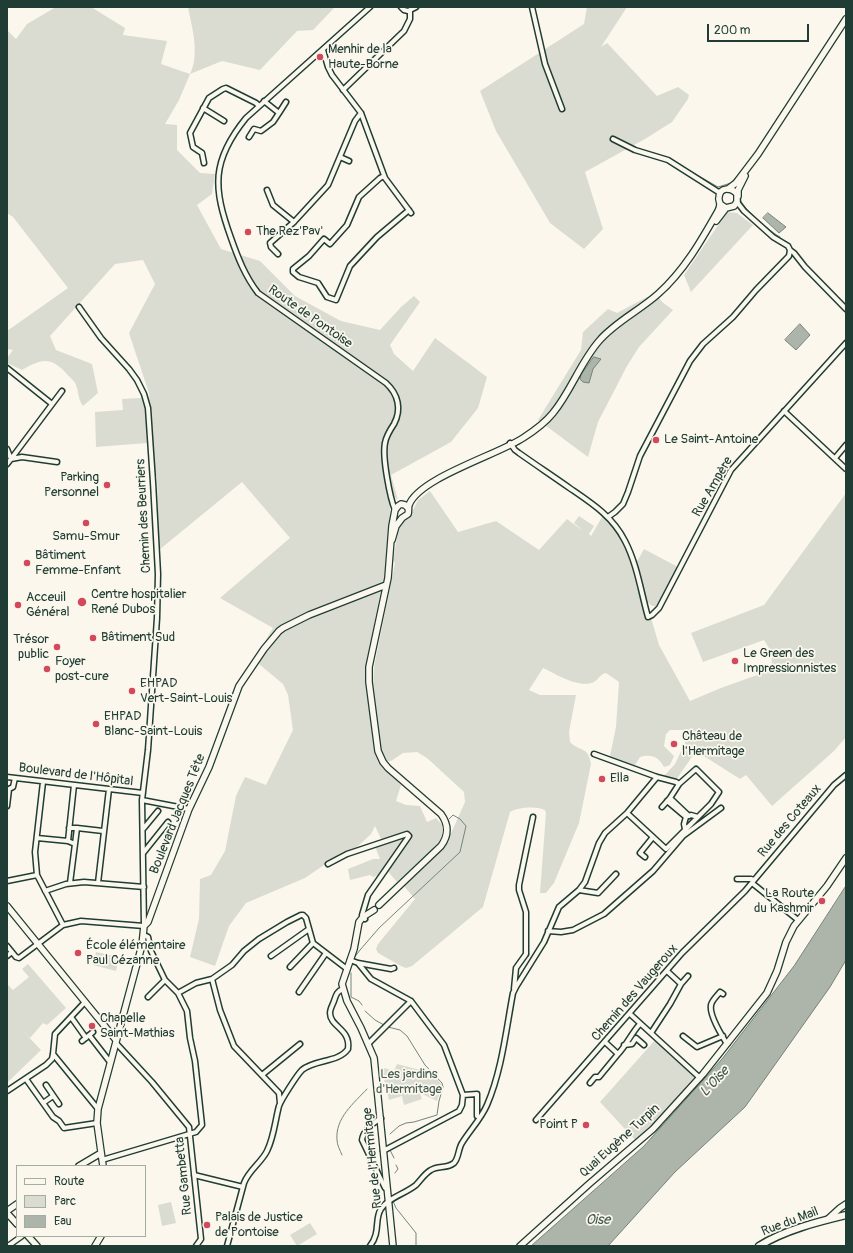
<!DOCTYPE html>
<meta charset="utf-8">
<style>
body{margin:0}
#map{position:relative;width:853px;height:1253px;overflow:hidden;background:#fbf7ec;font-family:Pangolin,sans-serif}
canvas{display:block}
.frame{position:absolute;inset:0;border:8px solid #1f3d34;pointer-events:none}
.legend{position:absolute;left:16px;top:1165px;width:130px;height:72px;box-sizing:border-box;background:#fbf7ec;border:1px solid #a3ada2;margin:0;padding:5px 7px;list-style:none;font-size:12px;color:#1f3d34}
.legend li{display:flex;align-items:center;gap:8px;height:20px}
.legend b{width:20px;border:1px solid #a3ada2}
.scale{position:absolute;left:707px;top:24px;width:102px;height:18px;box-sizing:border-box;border:2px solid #1f3d34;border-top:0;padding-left:5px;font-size:12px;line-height:14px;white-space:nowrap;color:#1f3d34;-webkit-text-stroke:3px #fbf7ec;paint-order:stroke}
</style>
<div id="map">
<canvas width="853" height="1253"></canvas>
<div class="frame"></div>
<ul class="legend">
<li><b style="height:5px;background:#fbf7ec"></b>Route</li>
<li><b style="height:11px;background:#dbdcd1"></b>Parc</li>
<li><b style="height:11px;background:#adb4aa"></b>Eau</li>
</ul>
<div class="scale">200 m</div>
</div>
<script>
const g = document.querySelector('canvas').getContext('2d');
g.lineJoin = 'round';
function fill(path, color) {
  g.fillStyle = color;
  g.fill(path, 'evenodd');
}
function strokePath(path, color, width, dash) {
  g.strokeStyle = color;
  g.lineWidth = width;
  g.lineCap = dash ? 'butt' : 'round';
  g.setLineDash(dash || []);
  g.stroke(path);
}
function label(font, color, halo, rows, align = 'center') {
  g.font = font + ' Pangolin,sans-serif';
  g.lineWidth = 3.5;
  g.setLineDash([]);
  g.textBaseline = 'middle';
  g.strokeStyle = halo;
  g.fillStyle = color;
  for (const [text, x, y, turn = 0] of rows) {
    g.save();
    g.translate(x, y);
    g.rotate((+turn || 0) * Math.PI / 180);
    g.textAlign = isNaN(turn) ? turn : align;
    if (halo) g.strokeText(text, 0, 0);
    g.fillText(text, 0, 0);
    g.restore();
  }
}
fill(new Path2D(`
 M56,7H91L125,28L123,35L167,41L161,64L190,74C200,54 192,28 188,7H335L313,30L297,31L260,70L222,61L190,74L179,100L165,124L177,125V150L200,173L215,174L212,194L197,205L221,249L260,261L295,296L341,321L380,330L401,307L414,296L420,302L390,345L394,354L413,371L435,338L487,377L478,408L451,442L391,475L398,500L393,496L388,495L390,502V512L385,576L384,584L373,594L381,590L367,660L365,677L374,745L378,762L401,785L396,801L406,805L420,806L427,822L436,818L445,828L446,833L429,853L397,882L385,868L379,875L373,877L370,875L350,880L348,869L373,859H380L375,846L383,843L375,826L371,834L358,846L327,863L305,878L246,903L229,926L215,966L190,957L199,919L200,879L211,875L225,851L236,796L245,777L266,785L293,730L288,695L283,684L259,664L252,663L273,628L220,598L290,538L242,482L159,550L157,477L154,474L149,393L129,333L155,284L143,260L115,264L50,336L56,350L92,364L98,393L83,406C78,399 79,393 76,385C75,381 69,377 66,373C50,356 41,359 22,370L7,363V358L13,350L7,349V331L68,288L13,217L7,213V30L16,39L27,24Z
 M587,7H627L601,47L607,43L657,96L678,87L689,95L688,99L672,122L645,139L585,172L603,229L584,249L550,223L496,131L480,91L584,24Z
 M727,212L737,213L753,225L691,292L684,275Z
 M656,294L662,302L673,310L639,347L627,366L598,422L588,457L538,420L581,350L583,332L608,309L617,313L647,297Z
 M141,398L145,408L147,443L96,447L95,412L123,410L122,399Z
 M430,491L458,532L496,521L539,550L567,519L583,531L574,523L579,516L594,526L589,534L591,536L602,517L612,522L633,561L638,560L644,549L678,567L659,603L656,606H652L646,601L659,645L690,701L721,688L771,670L772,653L764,640L703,662L691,633L764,605L846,493V737L834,751L772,806L746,775L740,779L696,751L676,780L664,776L675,764L685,743L684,730H670L666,734L664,746L674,756L670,765L664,767C658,756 651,754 640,757L635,765L610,762V756L616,727L619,682L606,673C600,674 599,679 594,682C579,689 556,674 543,668L529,690L540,695H576L569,732L570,742C579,752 588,745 591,764L579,823L554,883L546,893H540L546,813L545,810C536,806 518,807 510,812L483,907L412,966L406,968L401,966L378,953L376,949L378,944L415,899L404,886L424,867L448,840L465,802L464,792L427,758L417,752L403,753L391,761H384L381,751L373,685L374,667L395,563L393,560L399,526L412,512L418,500Z
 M96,952L119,957L116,971L93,965Z
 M28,964L66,1008L47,1025L43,1023L30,1038L20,1028L41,1050L7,1083V984L13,990L29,977L22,969Z
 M656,1039L695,1076C677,1098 659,1123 636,1141L600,1102Z
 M397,1064L432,1073L442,1085L437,1101L420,1093L422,1099L404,1105L402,1096L389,1100L384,1079H379V1078H383L384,1068L394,1071Z
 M171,1202L176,1223L162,1226L158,1205Z
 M310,1223L317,1234L297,1246L290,1235Z`), '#dbdcd1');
const water = new Path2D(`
 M768,213L786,227L779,233L763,218Z
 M800,324L810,335L796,350L785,340Z
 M594,357L601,359L593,369L589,383L583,382L580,379L581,375Z
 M846,886V960L830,987L745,1107L675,1172L608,1246H531L644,1146L722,1059L794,966Z`);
fill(water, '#adb4aa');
strokePath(water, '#74847b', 1);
strokePath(new Path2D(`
 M685,168L718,187L731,183L739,174
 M742,188C741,192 740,197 741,201C744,209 772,233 780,237
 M354,958L360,950L379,928L460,852L466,826L460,819L453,815L449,819
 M351,973V997L359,1001L362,1005
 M365,1011L375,1020L384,1025
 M388,1027L400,1030L407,1036L425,1065L442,1083L443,1087L439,1101L437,1115L414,1122L406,1123L399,1126L390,1134
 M390,1150L394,1158
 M342,1155C340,1150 337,1145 337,1140C335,1118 354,1103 367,1089
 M395,1173L398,1169L396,1165
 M393,1201L396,1208L416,1233V1246`), '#74847b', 1);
const street = new Path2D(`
 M370,7L246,118C211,161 213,188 231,238C238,258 245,276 258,293L386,383C398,394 402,409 394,424C390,430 386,436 385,443C382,457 390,498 395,510
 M401,7L404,10L408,11L416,7
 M532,7L545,64L562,109
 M323,50L328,67L332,75L361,113L385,178L411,213
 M343,90L404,31L410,19V11
 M203,108L224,121
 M279,113L286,102
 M249,137L254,129L261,131L273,122L279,113L264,101
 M613,139L635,150L668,160L720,193
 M340,157L349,161
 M204,163L202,153L193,147L190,133L209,98L223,89L226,88L256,103L259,106
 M384,176L380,178L359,197L347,225L330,244L324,239L309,256L293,269V272L299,277L318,283L327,297L336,300L350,266L377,237L409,210
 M267,190L273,205L294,222
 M790,250L794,253L805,267L846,309
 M278,254L271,247L270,243L294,222L328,185L355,121L361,113
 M7,368L52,404
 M784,411L846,469
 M510,443L515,450L519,453C536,465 554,477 571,489C593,504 613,517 625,541C637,564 641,592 648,617L652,615L659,608L731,470L846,343
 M7,449L11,459
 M835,458L846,445
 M11,459L62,391
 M7,464L11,459L22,457L57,462
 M608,517L615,512L623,504L628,492L640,456L690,361L703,344L733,317L756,290L789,256L790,250L788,246L773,237L744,211L737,202
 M594,754L657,777L676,782L679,784L696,769L719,792L711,804L666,849L627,813
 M7,777L143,793
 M43,782L35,852L37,875L63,925
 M670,798L689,816
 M142,800L189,809
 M667,801L686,817
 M7,806L9,789L13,787L15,778
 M662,807L670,798L679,784
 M69,828H77L75,844L68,841L74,785
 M77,828L103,831
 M144,828L158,811
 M685,829L684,824L686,817L691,815L698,817
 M37,838L68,841
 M144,852L168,822
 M645,857L640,853L653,837
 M328,864L347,854L407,834L409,836L368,895L362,915L365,919
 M737,879H751L754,880
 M7,881L37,875
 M70,883L75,844
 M98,883L109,789
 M752,883L798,920
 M579,890L598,893L616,874
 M45,891L66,884L84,882L144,887
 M548,931L561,932L573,930L604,914L653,871L683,836L721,808
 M7,946L16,957L19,958L63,925L81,921L144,926L142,800L148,750L157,618L158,574L153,482L148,408L144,394L137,380L129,369L101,338L79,307
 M526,954V912L519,890V885L533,817
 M7,956L12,952
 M271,956L309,929
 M350,960L358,963L371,979L411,1001L444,1045L463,1095L462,1105L459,1111L383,1151
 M358,963L391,969L394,968
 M290,967L313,943
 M212,979L220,1010L234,1046L279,1093L280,1103
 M681,984L688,976
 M514,989L516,968L526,954
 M299,992L326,953
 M178,993L196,983L212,979L232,965L244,951L259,939L287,922L301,915H303L306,918L313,943L347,969
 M723,994L720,992C717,996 712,1000 711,1005C709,1014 722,1036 727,1044
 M148,997L165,980
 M630,1014L700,1078
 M71,1017L86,1038
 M651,1033L670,1004L681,984L667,971
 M89,1035L110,1062
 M683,1036L697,1047L723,1036
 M82,1041L93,1032
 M116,1043L152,1082L189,1127L201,1239L196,1246
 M368,1044L411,1001
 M624,1045L632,1044L636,1038L644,1045
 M53,1054L98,1109
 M618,1054C626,1046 631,1034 639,1025
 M262,1075L300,1044
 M26,1079L53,1117L59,1121L64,1128L97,1123
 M590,1083L595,1077H599L618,1054L605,1042
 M46,1085L59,1104
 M7,1091L46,1065L52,1059L53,1054L55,1034L85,1002
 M463,1095L477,1094V1116
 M43,1103L53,1096
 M381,1118C373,1123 363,1131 362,1140L385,1188H387
 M536,1120L682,953L745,891L834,785L846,775
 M102,1160L196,1132L202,1125L195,1061L190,1038L187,1011L178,993L165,980L151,951L148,937L144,935
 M194,1175L243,1187
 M8,1246L22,1236
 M227,1246L244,1183C249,1170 261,1163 267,1151C274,1137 275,1121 279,1106C281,1100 297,1075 302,1070C315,1059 338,1063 348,1049C351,1029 330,1027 330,1013C330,1009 333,1004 334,1001C336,995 337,991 343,989
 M370,1246C381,1232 374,1219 381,1209C389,1197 405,1194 416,1185C421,1180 425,1173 431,1170C438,1165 447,1169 454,1163C459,1158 458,1149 462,1143C470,1130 481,1119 487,1105C502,1070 506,1030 513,993L516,987L544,942L559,907L579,890L585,882L599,843L605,833L627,813L657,777`);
const secondary = new Path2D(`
 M728,189L736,183L758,154L846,19
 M738,196V190L745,176
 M716,221L726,208
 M392,540L396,526L402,518L408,514C409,511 408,508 409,505C419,478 497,455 523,438C534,431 545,423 553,413C571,391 580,363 599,341C615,322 639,311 658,294C684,271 701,241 718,211C719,209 720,206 720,204C720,202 718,200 719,197C720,187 731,187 737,194V202L734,206L726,208L720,204
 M379,905L441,846C449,835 449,825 441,814L388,768L383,762L378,751L369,682V667L388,578L392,526L395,510L398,506L401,504L405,505L408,508
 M7,906L116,1040
 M374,910L363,917L359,922L354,949L342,984L347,1001L361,1028L374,1058L393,1246
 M79,1166L101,1153
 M103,1166L97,1123L98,1109L142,945L144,926L148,922L189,809L209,767L239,686L264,649L279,631L283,628L309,615L386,585
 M7,1211L17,1204
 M7,1213L17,1224
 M828,1219L840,1208L846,1204
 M28,1236L37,1246
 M95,1246L101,1236
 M520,1246L589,1184L653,1129L703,1074L767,993L777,971L786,942L794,926L827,886L846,858`);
const primary = new Path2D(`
 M759,1246C785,1230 817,1222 846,1215`);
strokePath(street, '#1f3d34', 7);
strokePath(secondary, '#1f3d34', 8);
strokePath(primary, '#1f3d34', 9);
strokePath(street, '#fbf7ec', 4);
strokePath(secondary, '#fbf7ec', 5.5);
strokePath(primary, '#fbf7ec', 6);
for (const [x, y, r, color] of [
 [320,57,4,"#d1495b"],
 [248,232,4,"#d1495b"],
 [656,440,4,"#d1495b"],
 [107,485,4,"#d1495b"],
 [86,523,4,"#d1495b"],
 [27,563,4,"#d1495b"],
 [82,602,5,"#d1495b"],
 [18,605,4,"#d1495b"],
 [93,638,4,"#d1495b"],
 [57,647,4,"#d1495b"],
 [735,661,4,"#d1495b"],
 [47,669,4,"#d1495b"],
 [132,691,4,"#d1495b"],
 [96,724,4,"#d1495b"],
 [674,744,4,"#d1495b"],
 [602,779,4,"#d1495b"],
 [822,901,4,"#d1495b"],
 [78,953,4,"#d1495b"],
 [92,1026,4,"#d1495b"],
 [586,1125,4,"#d1495b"],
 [207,1225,4,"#d1495b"]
]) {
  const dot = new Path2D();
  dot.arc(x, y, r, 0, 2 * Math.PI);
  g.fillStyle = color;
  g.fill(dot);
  strokePath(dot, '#fbf7ec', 1.5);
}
label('13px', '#1f3d34', '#fbf7ec', [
 ["Menhir de la",328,50],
 ["Haute-Borne",328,65],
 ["The Rez'Pav'",256,232],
 ["Le Saint-Antoine",664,440],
 ["Parking",99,478,"right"],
 ["Personnel",99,493,"right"],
 ["Samu-Smur",86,537,"center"],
 ["Bâtiment",35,556],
 ["Femme-Enfant",35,571],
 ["Centre hospitalier",91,595],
 ["René Dubos",91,610],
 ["Acceuil",26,598],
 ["Général",26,613],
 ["Bâtiment Sud",101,638],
 ["Trésor",49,640,"right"],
 ["public",49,655,"right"],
 ["Le Green des",743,654],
 ["Impressionnistes",743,669],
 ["Foyer",55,662],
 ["post-cure",55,677],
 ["EHPAD",140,684],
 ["Vert-Saint-Louis",140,699],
 ["EHPAD",104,717],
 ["Blanc-Saint-Louis",104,732],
 ["Château de",682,737],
 ["l'Hermitage",682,752],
 ["Ella",610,779],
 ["La Route",814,894,"right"],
 ["du Kashmir",814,909,"right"],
 ["École élémentaire",86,946],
 ["Paul Cézanne",86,961],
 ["Chapelle",100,1019],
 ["Saint-Mathias",100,1034],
 ["Point P",578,1125,"right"],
 ["Palais de Justice",215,1218],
 ["de Pontoise",215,1233]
], 'left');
label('13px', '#1f3d34', '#fbf7ec', [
 ["Route de Pontoise",310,317,35],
 ["Rue Ampère",713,487,-60],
 ["Chemin des Beurriers",144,516,-93],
 ["Boulevard de l'Hôpital",76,775,7],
 ["Boulevard Jacques Tête",178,814,-68],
 ["Rue des Coteaux",790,821,-50],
 ["Chemin des Vaugeroux",635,993,-49],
 ["Quai Eugène Turpin",620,1141,-42],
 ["Rue de l'Hermitage",373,1158,-96],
 ["Rue Gambetta",184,1176,-96],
 ["Rue du Mail",790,1222,-21]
]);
label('13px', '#455d53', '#fbf7ec', [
 ["Les jardins",409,1075],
 ["d'Hermitage",409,1090]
]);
label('italic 14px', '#425b52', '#fbf7ec', [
 ["L'Oise",715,1082,-47],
 ["Oise",598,1220]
]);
</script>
